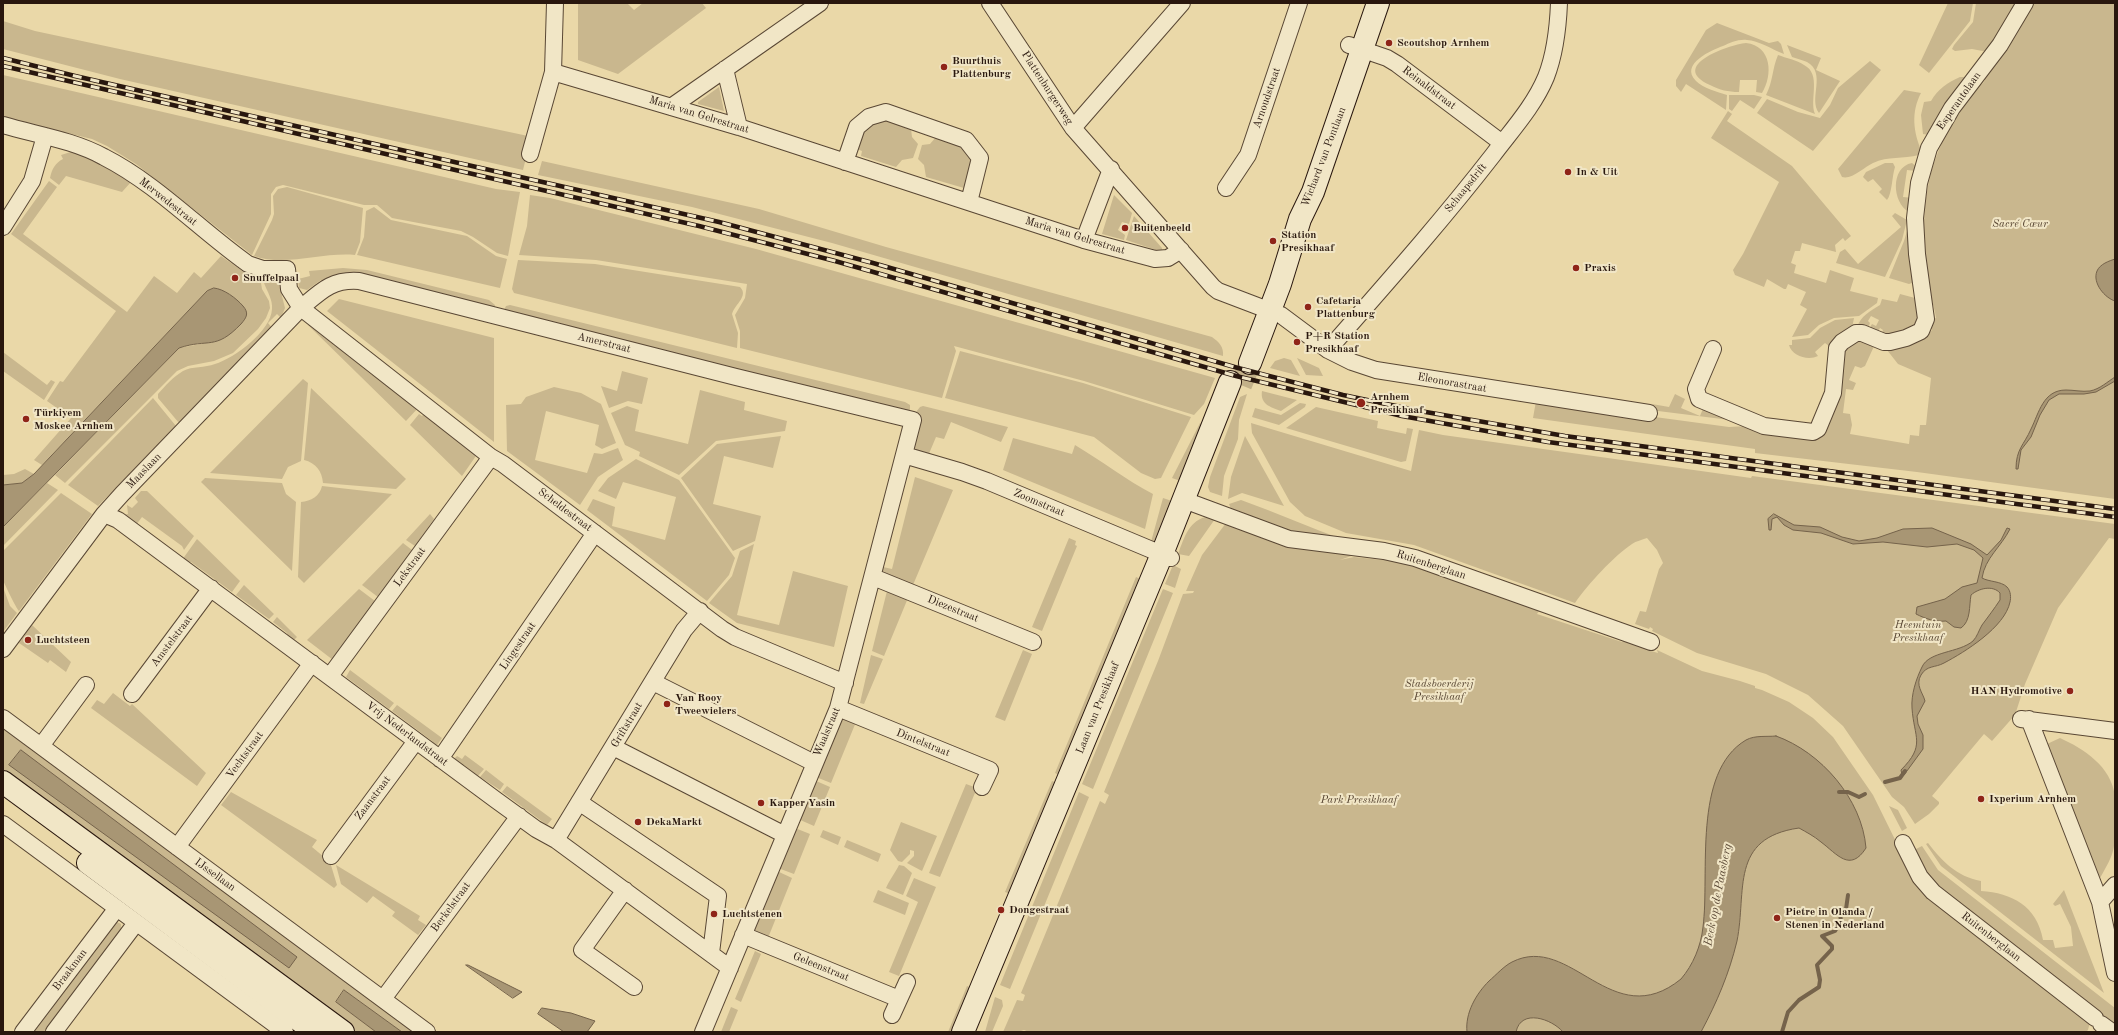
<!DOCTYPE html>
<meta charset="utf-8">
<style>
body{margin:0}
#map{position:relative;width:2118px;height:1035px;overflow:hidden;background:#ead8a8;font-family:"Old Standard TT",serif}
canvas{display:block}
.frame{position:absolute;inset:0;border:4px solid #29170e;pointer-events:none}
</style>
<div id="map">
<canvas width="2118" height="1035"></canvas>
<div class="frame"></div>
</div>
<script>
const g = document.querySelector('canvas').getContext('2d');
g.lineJoin = 'round';
function fill(path, color) {
  g.fillStyle = color;
  g.fill(path, 'evenodd');
}
function strokePath(path, color, width, dash) {
  g.strokeStyle = color;
  g.lineWidth = width;
  g.lineCap = dash ? 'butt' : 'round';
  g.setLineDash(dash || []);
  g.stroke(path);
}
function label(font, color, halo, rows, align = 'center') {
  g.font = font + ' "Old Standard TT",serif';
  g.lineWidth = 4;
  g.setLineDash([]);
  g.textBaseline = 'middle';
  g.strokeStyle = halo;
  g.fillStyle = color;
  for (const [text, x, y, turn = 0] of rows) {
    g.save();
    g.translate(x, y);
    g.rotate((+turn || 0) * Math.PI / 180);
    g.textAlign = isNaN(turn) ? turn : align;
    if (halo) g.strokeText(text, 0, 0);
    g.fillText(text, 0, 0);
    g.restore();
  }
}
fill(new Path2D(`
 M578,3H627L634,10L643,3H702L706,8L618,74L578,60Z
 M1948,3H1973L1970,21L1929,73L1919,65Z
 M1976,3H2019L1988,52L1972,49L1955,51L1952,49L1954,45L1973,22Z
 M2031,3H2115V499L1917,472L1755,453V449L1533,418L1536,401L1729,427L1748,426L1815,438L1843,351L1853,339L1875,344L1865,366L1861,368L1855,366L1849,380L1856,383L1853,390L1846,389L1843,413L1850,414L1852,425L1850,434L1909,444L1910,435L1919,436L1920,425H1926L1931,378L1898,364L1887,350L1925,338L1932,330L1931,320L1936,318C1935,309 1930,296 1928,284C1919,225 1922,163 1961,111C1967,103 1975,88 1983,83L1985,80L1981,78Z
 M3,21L35,31L528,136L527,154L523,170L120,79L3,49Z
 M1717,23L1769,43L1778,41L1781,44L1784,54C1773,50 1758,40 1747,40C1738,39 1730,43 1723,46C1712,50 1679,64 1696,81C1703,88 1717,92 1727,95L1726,110L1686,84L1681,92L1676,86V80L1706,30Z
 M1746,43C1772,46 1773,75 1762,93L1756,92L1757,80H1740L1739,92C1728,92 1720,90 1710,85C1668,66 1728,45 1746,43Z
 M1787,45L1821,58L1816,70L1840,81L1819,113C1808,99 1827,73 1807,62C1803,60 1797,59 1792,57Z
 M1778,55C1786,58 1797,60 1804,65C1822,74 1809,100 1815,114L1766,95C1773,82 1772,69 1778,55Z
 M1870,61L1881,70L1813,151L1757,113L1767,99L1798,112L1820,118L1830,105L1838,88Z
 M3,75L496,189L520,192L508,256L497,253L473,237L461,231L392,218L377,205H364L283,185L276,187L271,194V214L252,255L136,164L107,146L92,139L3,118Z
 M1960,77H1968L1929,135L1923,134L1921,115L1924,102L1931,101C1938,89 1947,83 1960,77Z
 M719,87L724,111L698,104V102Z
 M1904,90L1921,93C1911,112 1913,132 1922,152L1919,155C1903,159 1888,156 1873,163C1864,167 1852,180 1842,177L1838,169Z
 M1729,95H1754L1762,97L1754,109L1740,100L1732,111L1729,109Z
 M1728,111L1732,114L1727,121L1792,166L1851,236L1845,241L1843,238L1835,245L1836,252L1802,243L1800,251H1795L1791,263L1796,265L1794,273L1826,283L1830,270L1854,278L1850,291L1878,298L1877,303L1859,316L1834,318L1819,325L1808,335L1792,337L1807,309L1800,305L1806,292L1788,284L1786,289H1784L1767,279L1764,287L1735,275L1733,270L1743,254L1779,182L1711,138Z
 M884,120L911,129L912,137L918,144L913,158L902,160L896,167L861,156L862,151L857,149L864,127Z
 M936,137L964,145L973,161L964,188L926,177L924,165L918,159L922,145L930,144Z
 M74,151L80,153L131,182L122,192L66,176L59,185L50,178C52,169 55,163 63,159L61,155Z
 M542,161L759,209L886,247L1212,337C1219,342 1224,347 1223,356L832,243L692,207L538,175Z
 M1885,163H1893L1895,167C1892,176 1892,194 1887,200L1879,192L1882,189L1873,179L1868,182L1863,177L1866,172Z
 M1912,163L1917,167L1916,171L1907,170L1903,197L1913,198L1909,212C1892,203 1890,167 1912,163Z
 M49,181L57,187L23,234L127,312L154,276L177,293L194,272L201,278L221,256L244,272L260,277L262,289L269,301L270,308L266,318L258,329L233,353L214,361L188,366L177,371L65,483L55,475L179,348L206,343L207,291L42,465L34,460L71,418L47,401L60,381L63,382L116,311L11,234Z
 M287,187L363,208L360,242L355,255C322,252 285,267 254,256L272,220L274,214L273,196L278,189Z
 M530,195L550,198L756,249L1215,378L1204,404L1194,415L1084,381L954,346L956,351L942,398L740,348V331L735,315L745,298L747,284L596,260L519,255L527,226Z
 M1114,195L1132,213L1129,224L1122,222L1118,230L1125,235L1124,240L1102,234Z
 M374,207L391,220L467,236L496,256L507,259L500,288L357,255L364,237L366,211Z
 M1895,213L1907,220L1902,240L1885,277L1836,263L1840,252L1845,249L1858,264L1901,227L1892,216Z
 M1134,216L1162,248V252L1126,240Z
 M1910,221L1915,282L1909,284L1889,278L1904,241Z
 M518,260L595,264L740,287C749,296 735,304 732,314L738,333L737,348L514,293L512,289Z
 M343,268L367,270L489,300L495,305V308L323,283L321,280L307,290L299,288L298,279L310,276L309,271Z
 M267,279L276,280L279,284L285,308L281,318L277,314L268,323L273,329L179,423L158,398V394C165,386 173,377 183,371C192,366 205,368 215,364C235,358 271,331 272,309C273,300 267,291 264,283Z
 M1900,294L1915,298L1921,318C1912,334 1898,333 1881,335L1883,330L1880,328L1877,333L1869,329L1872,324L1876,326L1879,320L1871,316L1868,321L1870,323L1868,328L1857,327C1861,316 1870,311 1880,305L1882,299L1897,302Z
 M339,299L494,338V442L327,311Z
 M510,305L905,402L910,405V410L906,413L503,312L506,306Z
 M1854,318L1852,328L1829,346L1825,343L1815,352L1818,356C1808,361 1792,356 1789,345H1792V340L1810,338L1820,328L1835,320Z
 M311,322L315,326L314,329L372,375L375,373L419,407L406,421L308,325Z
 M960,351L1083,383L1191,417L1161,478L1155,479L1141,473L1094,437L945,398Z
 M3,352L47,385L51,380L55,382L44,400L3,371Z
 M1284,358L1291,360L1300,376L1270,368L1275,361Z
 M1297,358L1319,368L1323,376L1306,375Z
 M622,371L648,378L642,404L628,401L609,408L601,386L617,391Z
 M303,379L308,383L301,461L288,467L282,479L210,473Z
 M554,387L581,393L601,404L616,443L602,449L595,445L599,425L546,411L535,460L587,473L594,453L602,454L618,448L623,460L598,477L580,505L507,451L506,405L521,404L526,397Z
 M311,388L406,479L396,489L323,483C322,471 316,463 304,460Z
 M700,390L745,402L744,410L787,421L785,431L716,441L679,475L639,456L640,452L625,445L611,413L627,406L639,410L635,431L688,444Z
 M1262,391L1297,400L1281,411C1270,407 1260,404 1262,391Z
 M1247,394L1239,420L1238,439L1224,476L1222,496L1210,492L1208,487L1210,477L1240,397Z
 M1675,394L1685,399L1681,408L1700,416L1704,406L1730,420L1650,410L1649,406L1652,404L1669,407Z
 M153,398L176,426L98,506L68,485Z
 M1300,403L1306,404L1305,407L1279,425L1252,417L1255,408L1281,415Z
 M923,406L1008,427L1001,442L951,422L944,439L936,437L928,456L916,450L914,446L916,412L920,407Z
 M1316,407L1378,421L1377,428L1406,434L1407,428L1413,429L1406,461L1401,462L1286,428Z
 M425,412L478,453L462,476L410,425L419,414L422,416Z
 M1204,421L1186,483L1172,478L1200,423L1201,424Z
 M1251,423L1411,471L1419,430L1443,435L1751,478L1752,476L2115,524V539L2109,538L2058,608L2025,684L2015,715L1992,741L1984,734L1932,796L1939,802V804L1929,814L1915,824L1904,807L1892,797L1843,726L1808,695L1766,674L1697,653L1652,631L1653,629L1650,627L1649,629L1635,624L1640,611L1646,612L1659,569L1663,563L1657,550L1647,538C1642,540 1636,541 1632,544C1614,556 1588,584 1575,603L1414,545L1346,533L1305,516L1290,502L1252,433Z
 M781,436L773,468L724,456L713,504L761,516L755,541L733,551L681,478L717,444Z
 M1245,436L1284,506L1242,493L1228,499L1231,477Z
 M1013,438L1072,454L1075,445C1102,461 1126,480 1153,494L1145,529L1003,470Z
 M636,459L679,480L735,558L729,575L707,601L587,510L593,499L615,507L612,526L665,540L676,497L623,482L616,499L598,491L608,478Z
 M25,469L34,474L22,483L3,485V475L14,474Z
 M915,477L953,490L913,585L885,574L882,570L883,567L892,569Z
 M205,478L282,483L286,494L296,502L292,571L201,482Z
 M47,483L58,490L3,546V527Z
 M322,486L392,494L304,583L298,577L301,502C311,501 320,496 322,486Z
 M141,491H147L194,536L184,550L182,546L142,517L136,525L122,515L128,514L127,505L132,508L138,502L135,498Z
 M61,493L92,514L19,611C16,608 5,585 3,580C0,572 3,559 3,551Z
 M1163,498L1178,503L1158,540L1151,542Z
 M1241,500C1277,513 1311,528 1347,541L1303,536L1232,512L1229,504Z
 M430,514L434,519L415,546L406,540Z
 M1209,516L1215,519L1189,556L1178,554C1185,536 1189,520 1209,516Z
 M1226,523L1373,557L1354,555L1340,560L1354,557L1382,560L1383,555L1541,608L1537,614L1622,642L1625,640L1649,647L1651,651L1658,653L1657,650L1702,671L1740,681L1755,686V688L1762,690L1789,702L1813,718L1833,737L1873,795L1911,872L2090,1022L2088,1030L2086,1032H1029L1024,1030L1018,1032H1003L1017,1000L1023,1001L1025,995L1021,993L1100,801L1105,804L1109,795L1104,792L1158,661L1183,594L1193,593L1194,591H1186L1202,555Z
 M1069,538L1076,541L1075,545L1077,546L1042,631L1032,627Z
 M197,539L240,581L232,592L191,562H186L182,560Z
 M403,543L412,550L378,597L362,585Z
 M754,544L737,615L779,625L793,571L848,586L834,647L737,623L709,603L732,576L740,551Z
 M1173,565L1181,569L1175,588L1165,584Z
 M1136,577L1145,581L1065,778L1055,773Z
 M244,585L274,614L269,619L236,595Z
 M3,587L10,606L17,613L3,632Z
 M359,589L375,601L333,660L307,640Z
 M1163,589L1173,593L1093,789L1082,784Z
 M887,591L908,598L884,656L872,651Z
 M277,617L297,637L293,641L288,637L287,633L273,622Z
 M32,625L71,662L66,672L50,660L48,663L19,643Z
 M1023,650L1032,654L1005,721L995,717Z
 M871,655L883,659L864,704L860,703Z
 M350,670L394,703L389,709L346,677Z
 M113,693L130,706L132,704L206,773L197,786L91,708L97,700L104,704Z
 M397,705L442,738L435,748L432,741L392,711Z
 M842,718L856,722L831,783L816,777Z
 M3,726L418,1032H402L344,990L336,1002L376,1032H355L3,770Z
 M2060,738C2084,749 2111,766 2115,796C2116,803 2115,812 2115,820C2115,850 2115,852 2100,878L2047,744Z
 M465,755L484,769L478,776L464,765H458L454,759L457,756L462,759Z
 M486,770L504,784L500,790L480,777Z
 M814,780L830,787L814,826L798,819Z
 M1052,781L1062,785L1010,894L1005,892Z
 M966,784L977,788L940,877L929,873Z
 M507,786L552,819L547,825L502,792Z
 M231,792L317,840L312,847L330,862L337,885L334,888L221,805Z
 M1079,792L1089,797L1010,989L1000,985Z
 M1889,806L1898,810L1907,828L1902,831Z
 M901,822L937,836L922,871L907,863L914,856V851L910,850V854L902,862L898,861L890,850Z
 M795,828L810,834L794,874L778,868Z
 M823,830L841,837L838,845L820,837Z
 M847,840L881,854L878,862L844,847Z
 M1928,843C1943,862 1956,876 1981,881V891C2012,893 2037,906 2043,940H2053L2055,948L2073,946L2071,927L2060,904L2055,906L2053,904L2064,890L2104,993L1941,866L1926,844Z
 M1922,846L1938,870L2115,1008V1028L1938,890L1912,851Z
 M336,865L420,916L418,920L426,925L418,935L392,916L395,912L373,896L367,903L341,884Z
 M899,865L904,866L912,873L903,895L886,888C890,879 895,873 899,865Z
 M777,871L792,878L768,938L755,932L754,928Z
 M914,878L936,887L899,976L889,972L918,902L906,896Z
 M878,890L909,903L905,915L873,902Z
 M115,921L121,924V929L45,1032H30Z
 M755,951L761,954L741,1002L735,999Z
 M967,986L977,990L957,1032H948Z
 M995,997L1002,1000L1003,1006L992,1032H985Z
 M731,1007L738,1010L729,1032H721Z`), '#c9b78e');
const water = new Path2D(`
 M2115,259V301C2105,298 2092,283 2097,271C2100,264 2109,261 2115,259Z
 M214,288C224,289 236,298 243,306C249,313 247,317 241,324C215,351 209,338 179,348L3,527V485L22,483L34,474L207,291Z
 M2115,377V381L2096,392L2084,394H2059L2049,400L2040,415L2031,437L2021,450L2018,469H2016C2016,449 2024,445 2031,429C2039,413 2043,390 2066,390C2074,390 2082,392 2090,391C2100,389 2107,382 2115,377Z
 M1774,514L1794,525L1820,527L1842,537L1859,541L1877,538L1903,529L1932,528L1971,544L1987,555L2001,540L2007,528L2010,529C2001,547 1985,558 1982,578C1989,582 2001,581 2007,587C2011,591 2011,598 2010,602C2005,627 1965,652 1944,663C1935,668 1927,665 1921,675C1915,685 1923,693 1925,701L1917,716L1918,724L1923,735V749L1904,775H1902L1901,770C1926,745 1914,738 1912,708C1911,695 1916,679 1922,667C1929,651 1959,653 1973,641C1977,637 1979,630 1982,625C1988,617 1994,609 2000,600V593C1993,585 1979,588 1971,595C1969,606 1971,621 1961,628L1954,627L1946,621C1935,622 1926,619 1916,614L1917,607L1945,599L1962,587L1977,583L1983,558L1974,550L1957,544L1927,547L1883,542L1853,544L1821,533L1793,530L1784,525L1777,517L1772,519L1771,530H1769L1768,519Z
 M1776,736C1821,752 1862,799 1866,848C1850,873 1837,854 1821,842C1814,836 1806,832 1799,828C1729,838 1747,891 1737,941C1729,974 1717,1002 1701,1032H1563C1552,1019 1521,1008 1516,1032H1467C1465,1013 1476,994 1489,981C1496,975 1504,966 1512,962C1571,932 1612,1035 1681,979C1693,965 1701,946 1703,927C1710,874 1692,772 1746,740C1755,735 1767,737 1776,736Z
 M21,750L297,957L289,968L9,765Z
 M466,965H468L522,992L513,998Z
 M344,990L402,1032H376L336,1002Z
 M542,1008L571,1013L595,1021L587,1032H564L538,1014Z`);
fill(water, '#a89674');
strokePath(water, '#75634b', 1);
strokePath(new Path2D(`
 M1885,782L1900,778L1905,771
 M1839,792H1848L1859,797L1865,794
 M1782,1032L1788,1012L1799,1000L1819,987L1820,980L1817,965L1832,949V946L1822,936L1835,931L1841,921L1840,914L1846,909L1848,895`), '#75634b', 4);
strokePath(new Path2D(`
 M1241,385L1250,363`), '#c3b189', 22, [22, 11]);
const street = new Path2D(`
 M990,3L1073,128L1213,287L1218,291L1281,315L1328,350L1352,362L1376,370L1649,413
 M1349,45L1387,58L1397,64L1502,143
 M725,69L739,127
 M553,72L739,127L1084,240L1155,259L1168,258L1181,250
 M671,107L820,3
 M3,125C37,135 73,140 104,157C157,184 200,230 248,264L263,269H287L289,289L301,308L491,457L503,464L722,629L735,637L845,683
 M1073,128L1182,3
 M530,154L553,72L555,3
 M845,162L857,127L869,117L886,112L966,140L980,158L969,202
 M1226,188L1248,155L1299,3
 M3,227L32,181L45,136
 M1084,240L1111,169
 M1713,349L1696,389L1699,399L1764,426L1813,432L1818,429L1833,393L1837,348L1842,342L1856,333H1862L1884,342H1890L1906,338L1921,331L1926,319L1917,254L1915,218L1919,183L1929,148L1952,108L2000,45L2025,3
 M1328,350C1384,286 1441,222 1493,155C1511,131 1534,106 1546,77C1555,54 1558,28 1559,3
 M904,455L962,472L987,481L1171,558
 M1184,500L1289,539L1384,551L1415,558L1651,642
 M104,514L118,520L496,800L536,829L556,840L730,968
 M873,577L1033,642
 M3,649L104,514L122,494L301,308C321,291 332,279 359,281L736,377L913,420L838,708L703,1032
 M330,676L491,457
 M653,682L814,763
 M132,694L211,588
 M838,708L990,770L982,787
 M3,718L427,1032
 M2021,719L2115,731
 M2029,719L2100,902
 M41,746L86,685
 M613,747L785,835
 M440,759L595,533
 M579,802L718,896L711,953
 M3,824L285,1032
 M556,840L684,630L700,611
 M1903,843L1920,877L1933,892L2095,1018
 M177,847L312,663
 M331,856L416,741
 M2115,885L2100,902L2115,973
 M625,890L582,950L634,987
 M743,935L899,999
 M383,999L519,816
 M892,1015L907,982
 M2101,1024L2112,1032
 M23,1032L117,908
 M54,1032L136,923`);
const secondary = new Path2D(`
 M1250,363L1280,284L1300,219L1313,192L1378,3
 M3,782L343,1032
 M88,863L315,1032
 M963,1032L1162,554L1230,382`);
strokePath(street, '#594734', 18);
strokePath(secondary, '#29170e', 24);
strokePath(street, '#f1e6c6', 16);
strokePath(secondary, '#f1e6c6', 22);
const rail = new Path2D(`
 M3,58L75,76L719,222L873,263L1238,368L1343,395L1420,411L1565,436L2115,509
 M3,66L699,226L835,261L1236,376L1402,416L1548,442L2115,517`);
strokePath(rail, '#29170e', 4.5);
strokePath(rail, '#f1e6c6', 3, [9]);
for (const [x, y, r, color] of [
 [1389,43,4,"#8f2418"],
 [944,67,4,"#8f2418"],
 [1568,172,4,"#8f2418"],
 [1125,228,4,"#8f2418"],
 [1273,241,4,"#8f2418"],
 [1576,268,4,"#8f2418"],
 [235,278,4,"#8f2418"],
 [1308,307,4,"#8f2418"],
 [1297,342,4,"#8f2418"],
 [1361,403,5,"#8f2418"],
 [26,419,4,"#8f2418"],
 [28,640,4,"#8f2418"],
 [2070,691,4,"#8f2418"],
 [667,704,4,"#8f2418"],
 [1981,799,4,"#8f2418"],
 [761,803,4,"#8f2418"],
 [638,822,4,"#8f2418"],
 [1001,910,4,"#8f2418"],
 [714,914,4,"#8f2418"],
 [1777,918,4,"#8f2418"]
]) {
  const dot = new Path2D();
  dot.arc(x, y, r, 0, 2 * Math.PI);
  g.fillStyle = color;
  g.fill(dot);
  strokePath(dot, '#f1e6c6', 1.5);
}
label('bold 11px', '#29170e', '#f1e6c6', [
 ["Scoutshop Arnhem",1397,43],
 ["Buurthuis",952,61],
 ["Plattenburg",952,74],
 ["In & Uit",1576,172],
 ["Buitenbeeld",1133,228],
 ["Station",1281,235],
 ["Presikhaaf",1281,248],
 ["Praxis",1584,268],
 ["Snuffelpaal",243,278],
 ["Cafetaria",1316,301],
 ["Plattenburg",1316,314],
 ["P+R Station",1305,336],
 ["Presikhaaf",1305,349],
 ["Arnhem",1370,397],
 ["Presikhaaf",1370,410],
 ["Türkiyem",34,413],
 ["Moskee Arnhem",34,426],
 ["Luchtsteen",36,640],
 ["HAN Hydromotive",2062,691,"right"],
 ["Van Rooy",675,698],
 ["Tweewielers",675,711],
 ["Ixperium Arnhem",1989,799],
 ["Kapper Yasin",769,803],
 ["DekaMarkt",646,822],
 ["Dongestraat",1009,910],
 ["Pietre in Olanda /",1785,912],
 ["Stenen in Nederland",1785,925],
 ["Luchtstenen",722,914]
], 'left');
label('11px', '#29170e', '#f1e6c6', [
 ["Plattenburgerweg",1047,88,57],
 ["Reinaldstraat",1429,88,37],
 ["Arnoudstraat",1267,98,-71],
 ["Esperantolaan",1959,101,-55],
 ["Maria van Gelrestraat",699,115,17],
 ["Wichard van Pontlaan",1324,157,-69],
 ["Schaapsdrift",1466,188,-51],
 ["Merwedestraat",168,202,38],
 ["Maria van Gelrestraat",1075,236,17],
 ["Amerstraat",604,343,14],
 ["Eleonorastraat",1452,383,10],
 ["Maaslaan",144,471,-46],
 ["Zoomstraat",1039,503,23],
 ["Scheldestraat",565,510,37],
 ["Ruitenberglaan",1431,565,18],
 ["Lekstraat",410,567,-54],
 ["Diezestraat",953,609,22],
 ["Amstelstraat",172,641,-53],
 ["Lingestraat",518,646,-56],
 ["Laan van Presikhaaf",1098,708,-68],
 ["Griftstraat",627,725,-59],
 ["Waalstraat",827,732,-67],
 ["Vrij Nederlandstraat",407,734,37],
 ["Dintelstraat",923,743,22],
 ["Vechtstraat",245,755,-54],
 ["Zaanstraat",373,798,-53],
 ["IJssellaan",215,875,36],
 ["Berkelstraat",451,907,-54],
 ["Ruitenberglaan",1991,937,38],
 ["Geleenstraat",821,967,22],
 ["Braakman",70,970,-53]
]);
label('italic 11px', '#594734', '#f1e6c6', [
 ["Sacré Cœur",2020,224],
 ["Heemtuin",1918,625],
 ["Presikhaaf",1918,638],
 ["Stadsboerderij",1439,684],
 ["Presikhaaf",1439,697],
 ["Park Presikhaaf",1359,800]
]);
label('italic 12px', '#5c4a37', '#f1e6c6', [
 ["Beek op de Paasberg",1718,895,-79]
]);
</script>
